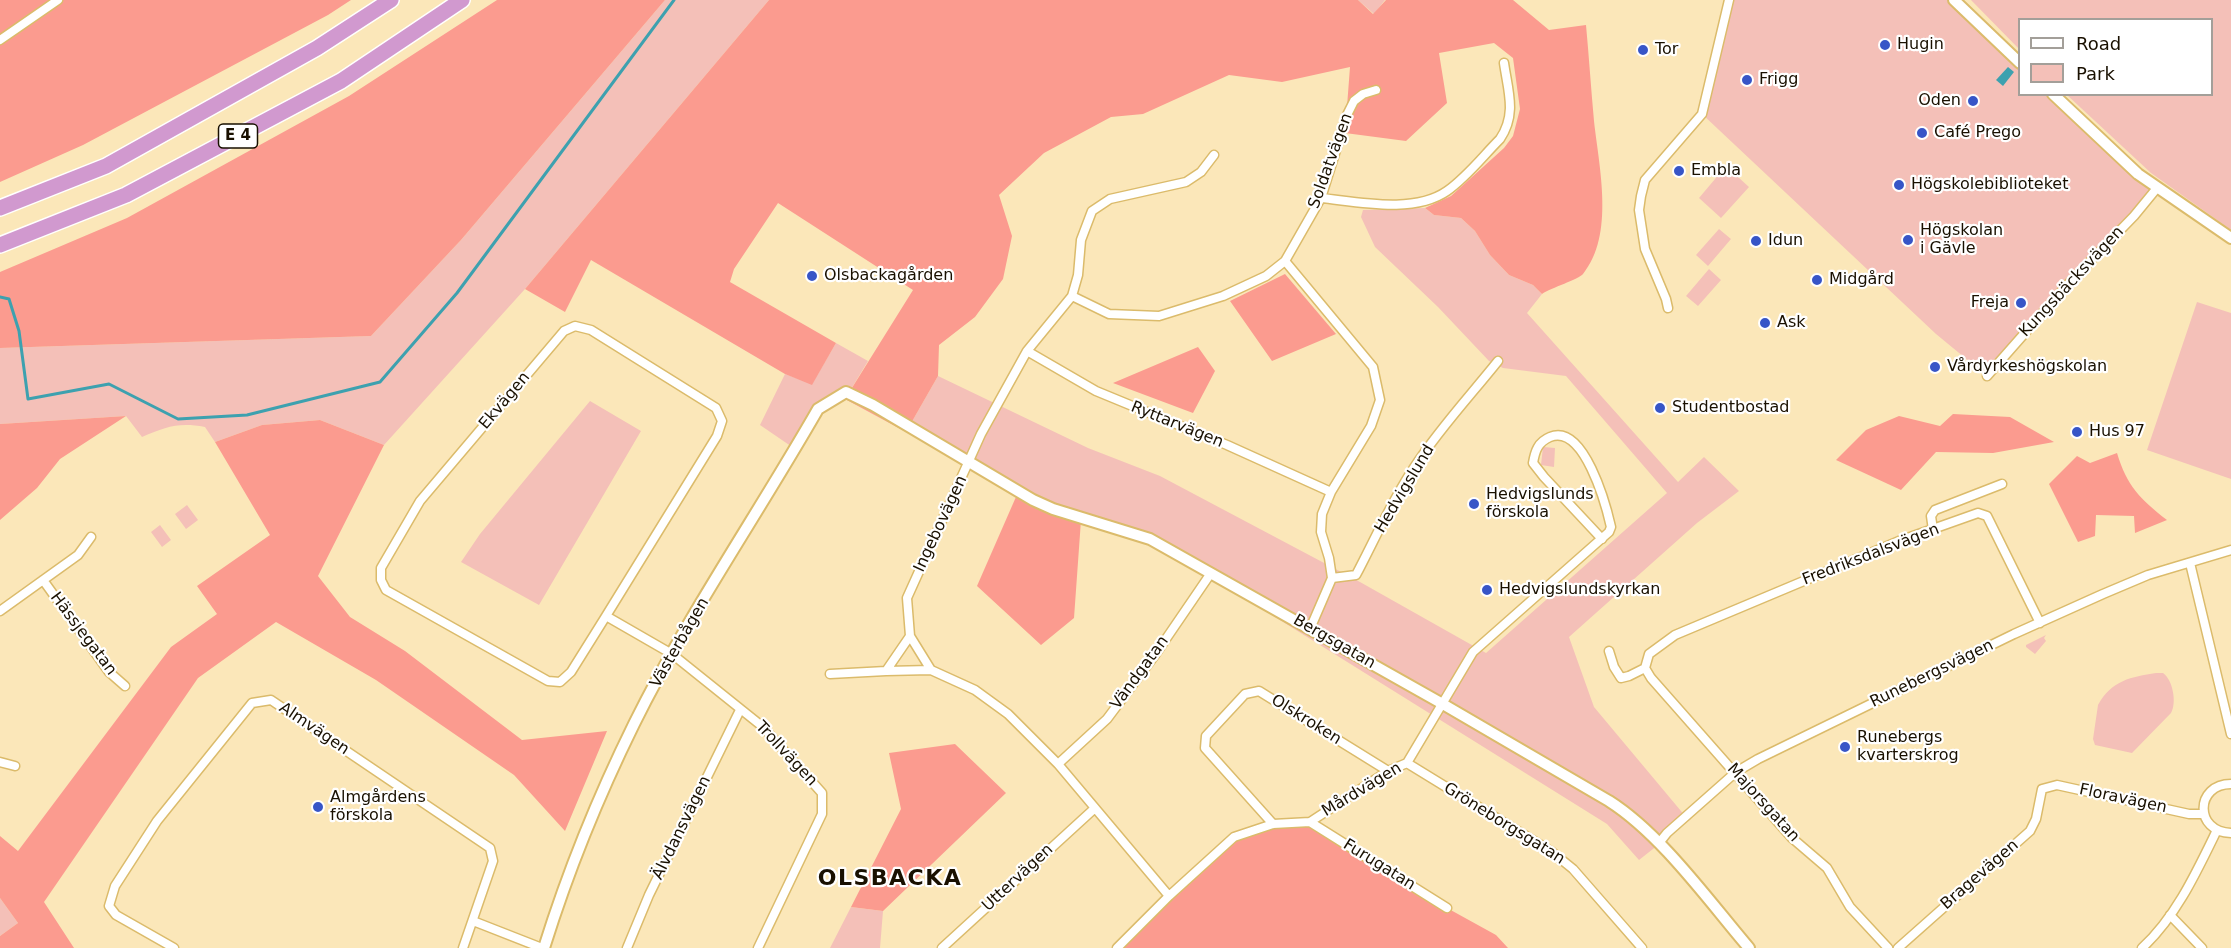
<!DOCTYPE html>
<meta charset="utf-8">
<style>
body{margin:0}
#map{position:relative;width:2231px;height:948px;overflow:hidden;background:#fbe7b9;font-family:"DejaVu Sans",sans-serif}
canvas{display:block}
.legend{position:absolute;left:2018px;top:18px;width:195px;height:78px;box-sizing:border-box;background:#fff;border:2px solid #a39f99;margin:0;padding:8px 10px;list-style:none;font-size:18px;color:#191000}
.legend li{display:flex;align-items:center;gap:12px;height:30px}
.legend b{width:30px;border:2px solid #a39f99}
</style>
<div id="map">
<canvas width="2231" height="948"></canvas>
<ul class="legend">
<li><b style="height:8px;background:#fff"></b>Road</li>
<li><b style="height:16px;background:#f4c0b8"></b>Park</li>
</ul>
</div>
<script>
const g = document.querySelector('canvas').getContext('2d');
g.lineJoin = 'round';
function fill(path, color) {
  g.fillStyle = color;
  g.fill(path, 'evenodd');
}
function strokePath(path, color, width, dash) {
  g.strokeStyle = color;
  g.lineWidth = width;
  g.lineCap = dash ? 'butt' : 'round';
  g.setLineDash(dash || []);
  g.stroke(path);
}
function label(font, color, halo, rows, align = 'center') {
  g.font = font + ' "DejaVu Sans",sans-serif';
  g.lineWidth = 4.5;
  g.setLineDash([]);
  g.textBaseline = 'middle';
  g.strokeStyle = halo;
  g.fillStyle = color;
  for (const [text, x, y, turn = 0] of rows) {
    g.save();
    g.translate(x, y);
    g.rotate((+turn || 0) * Math.PI / 180);
    g.textAlign = isNaN(turn) ? turn : align;
    if (halo) g.strokeText(text, 0, 0);
    g.fillText(text, 0, 0);
    g.restore();
  }
}
fill(new Path2D(`
 M665,0H769L525,289L384,445L320,420L262,425L215,442L205,427C178,422 166,427 142,437L126,416L0,424V348L371,336L461,240Z
 M1358,0H1385L1374,14Z
 M1729,0H1954L2019,62L2020,94L2053,95L2157,188L1987,376L1936,334L1702,114Z
 M1971,0H2231V230L2151,173L2067,95L2212,94V20H2020L2019,49Z
 M1726,166L1749,187L1721,218L1699,198Z
 M1425,208L1434,215L1461,218L1475,231L1490,255L1509,275L1533,285L1542,294L1527,313L1678,482L1704,457L1739,491L1697,523L1569,637L1594,707L1686,817L1691,819L1639,860L1607,824L1150,539L1053,509L906,432L938,376L1088,448L1160,476L1360,582L1486,653L1667,493L1566,376L1503,368L1489,361L1438,307L1375,247L1361,217L1363,210Z
 M1719,229L1731,239L1708,266L1696,255Z
 M1709,269L1721,280L1698,306L1686,296Z
 M2197,302L2231,313V479L2147,450Z
 M836,343L868,361L845,399L822,411L798,451L760,425L785,374L812,384Z
 M590,401L641,431L539,605L461,562L480,534Z
 M1543,447L1555,448L1554,467L1541,465Z
 M187,505L198,520L186,529L175,514Z
 M160,525L171,540L162,547L151,532Z
 M2046,635L2044,638L2046,641L2035,654L2026,647V645Z
 M2156,673H2163C2173,680 2177,703 2171,713L2132,753L2095,745L2093,739L2098,705C2112,680 2131,677 2156,673Z
 M0,898L18,923L0,936Z
 M851,907L883,911L880,948H830Z`), '#f4c0b8');
fill(new Path2D(`
 M0,0H351L328,15L83,145L0,182Z
 M497,0H665L461,240L371,336L0,348V272L127,218L349,96Z
 M769,0H1358L1373,14L1386,0H1513L1549,30L1586,25C1589,57 1591,89 1594,121C1599,167 1615,235 1583,274C1579,279 1551,288 1542,294L1533,285L1509,275L1490,255L1475,231L1461,218L1434,215L1425,208L1451,196L1504,148L1513,136L1520,109L1513,58L1494,43L1439,53L1447,103L1406,141L1345,133L1350,67L1282,82L1229,75L1143,114L1111,117L1044,153L999,195L1012,236L1003,279L975,317L939,345L938,376L906,432L845,399L913,290L778,203L734,269L730,282L836,343L812,385L785,374L591,260L565,312L525,289Z
 M1285,274L1336,334L1272,361L1230,301Z
 M1198,347L1215,371L1193,413L1113,383Z
 M1953,414L2010,417L2054,442L1993,453L1936,452L1901,490L1836,460L1866,430L1899,416L1940,426Z
 M126,416L60,459L37,488L0,520V424Z
 M320,420L384,445L318,576L350,617L405,651L522,740L607,731L565,831L514,775L376,680L276,622L198,678L44,902L74,948H0V936L18,923L0,898V836L18,851L171,647L217,614L197,586L270,535L215,442L262,425Z
 M2117,453C2127,486 2140,499 2167,520L2135,533L2134,516L2096,515L2095,536L2078,542L2049,484L2077,456L2090,463Z
 M1019,490L1081,520L1074,618L1041,645L977,586Z
 M955,744L1006,793L883,911L851,907L901,809L889,753Z
 M1310,822L1447,908L1496,935L1508,948H1117L1234,837L1253,829Z`), '#fb9b8f');
fill(new Path2D(`
 M2008,67L2014,72L2003,86L1996,80Z`), '#3da1af');
strokePath(new Path2D(`
 M0,297L9,299L19,331L28,399L109,384L178,419L247,415L380,382L457,293L674,0`), '#3da1af', 3);
const minor = new Path2D(`
 M0,40L58,0
 M1321,198C1359,202 1414,214 1447,191C1467,177 1483,156 1500,139C1517,114 1508,91 1504,63
 M1285,261L1373,367L1380,400L1371,426L1331,492L1322,514L1321,532L1329,558L1332,578L1310,629
 M1072,296L1109,314L1159,316L1223,296L1266,276L1285,261L1321,198L1347,115L1354,101L1363,94L1376,90
 M1668,308L1666,299L1645,249L1639,210L1641,196L1645,180L1702,114L1729,0
 M1027,351L1096,391L1227,445L1331,492
 M1987,376L2068,284L2134,216L2157,188
 M1933,530L1931,516L1935,510L2002,484
 M2190,563L2231,734
 M1332,578L1356,575C1375,539 1392,500 1415,466C1440,428 1470,396 1498,361
 M43,580L109,672L125,686
 M0,611L78,555L91,537
 M606,616L571,672L560,682L548,681L386,590L381,580V568L420,501L564,331L575,326L591,330L716,408L722,421L717,436L606,616L672,654L763,727L822,793V814L758,948
 M910,636L886,671L931,670
 M1609,651L1614,667L1621,678L1629,676L1645,668
 M830,674L886,671
 M0,762L15,766
 M1407,763L1552,852L1573,869L1642,948
 M1058,764L1107,719L1155,655L1211,573
 M2231,784C2195,784 2194,832 2231,833
 M1310,822L1447,908
 M1273,824L1205,748L1206,736L1245,694L1259,691L1388,771
 M1659,843L1667,833L1736,772L1758,759L2014,634L2103,594L2148,575L2231,550
 M1169,896L1058,764L1008,714L975,690L931,670L910,636L907,598L981,434L1027,351L1072,296L1078,275L1081,240L1092,211L1110,199L1186,182L1201,172L1214,155
 M2170,915L2202,948
 M473,921L542,948
 M174,948L116,915L109,906L115,886L157,821L252,703L271,700L490,848L493,861L463,948
 M627,948L649,895L740,710
 M942,948L1095,808
 M1117,948L1169,896L1234,837L1273,824L1310,822L1388,771L1407,763L1473,652L1609,532L1611,527C1606,505 1584,423 1550,437C1538,442 1535,451 1533,463L1544,477L1602,539
 M1888,948L1850,907L1827,868L1792,838L1651,678L1645,668L1649,654L1675,635L1899,541L1978,513L1987,516L2040,623
 M1898,948L2030,831L2036,819L2042,789L2057,785L2189,814H2204
 M2142,948C2176,917 2197,871 2217,830`);
const tertiary = new Path2D(`
 M1954,0L2020,63
 M2053,94L2138,174L2231,238
 M544,948C568,871 598,797 634,724C688,615 758,514 818,409L846,392L873,405L1033,500L1053,509L1150,539L1441,703L1609,801C1661,834 1708,900 1749,948`);
const motorway = new Path2D(`
 M0,208L106,166L317,48L391,0
 M0,245L126,195L341,81L462,0`);
strokePath(minor, '#dbbb6b', 11);
strokePath(tertiary, '#dbbb6b', 14);
strokePath(motorway, '#fff', 18);
strokePath(minor, '#fff', 8);
strokePath(tertiary, '#fff', 10);
strokePath(motorway, '#d199cf', 15);
for (const [x, y, r, color] of [
 [1885,45,6,"#3755c7"],
 [1643,50,6,"#3755c7"],
 [1747,80,6,"#3755c7"],
 [1973,101,6,"#3755c7"],
 [1922,133,6,"#3755c7"],
 [1679,171,6,"#3755c7"],
 [1899,185,6,"#3755c7"],
 [1908,240,6,"#3755c7"],
 [1756,241,6,"#3755c7"],
 [812,276,6,"#3755c7"],
 [1817,280,6,"#3755c7"],
 [2021,303,6,"#3755c7"],
 [1765,323,6,"#3755c7"],
 [1935,367,6,"#3755c7"],
 [1660,408,6,"#3755c7"],
 [2077,432,6,"#3755c7"],
 [1474,504,6,"#3755c7"],
 [1487,590,6,"#3755c7"],
 [1845,747,6,"#3755c7"],
 [318,807,6,"#3755c7"]
]) {
  const dot = new Path2D();
  dot.arc(x, y, r, 0, 2 * Math.PI);
  g.fillStyle = color;
  g.fill(dot);
  strokePath(dot, '#fff', 2);
}
for (const [x, y, w] of [
 [238,136,39]
]) {
  const box = new Path2D();
  box.roundRect(x - w / 2, y - 12, w, 24, 4.5);
  g.fillStyle = '#fff';
  g.fill(box);
  strokePath(box, '#191000', 1.5);
}
label('bold 15px', '#191000', null, [
 ["E 4",238,136]
]);
label('16px', '#191000', '#fff', [
 ["Hugin",1897,45],
 ["Tor",1655,50],
 ["Frigg",1759,80],
 ["Oden",1961,101,"right"],
 ["Café Prego",1934,133],
 ["Embla",1691,171],
 ["Högskolebiblioteket",1911,185],
 ["Högskolan",1920,231],
 ["i Gävle",1920,249],
 ["Idun",1768,241],
 ["Olsbackagården",824,276],
 ["Midgård",1829,280],
 ["Freja",2009,303,"right"],
 ["Ask",1777,323],
 ["Vårdyrkeshögskolan",1947,367],
 ["Studentbostad",1672,408],
 ["Hus 97",2089,432],
 ["Hedvigslunds",1486,495],
 ["förskola",1486,513],
 ["Hedvigslundskyrkan",1499,590],
 ["Runebergs",1857,738],
 ["kvarterskrog",1857,756],
 ["Almgårdens",330,798],
 ["förskola",330,816]
], 'left');
label('16px', '#191000', '#fff', [
 ["Soldatvägen",1331,161,-70],
 ["Kungsbäcksvägen",2072,282,-47],
 ["Ekvägen",505,401,-50],
 ["Ryttarvägen",1177,425,22],
 ["Hedvigslund",1405,489,-59],
 ["Ingebovägen",941,524,-65],
 ["Fredriksdalsvägen",1871,555,-21],
 ["Hässjegatan",83,634,53],
 ["Bergsgatan",1334,642,30],
 ["Västerbågen",680,643,-60],
 ["Vändgatan",1140,673,-54],
 ["Runebergsvägen",1932,674,-26],
 ["Olskroken",1306,720,32],
 ["Almvägen",314,729,34],
 ["Trollvägen",786,754,47],
 ["Mårdvägen",1362,790,-31],
 ["Floravägen",2123,799,12],
 ["Majorsgatan",1763,803,48],
 ["Gröneborgsgatan",1504,824,32],
 ["Älvdansvägen",682,828,-64],
 ["Furugatan",1379,865,32],
 ["Bragevägen",1980,875,-41],
 ["Uttervägen",1018,878,-43]
]);
g.letterSpacing = '1.5px';
label('bold 22px', '#191000', '#fff', [
 ["OLSBACKA",890,879]
]);
g.letterSpacing = '0px';
</script>
